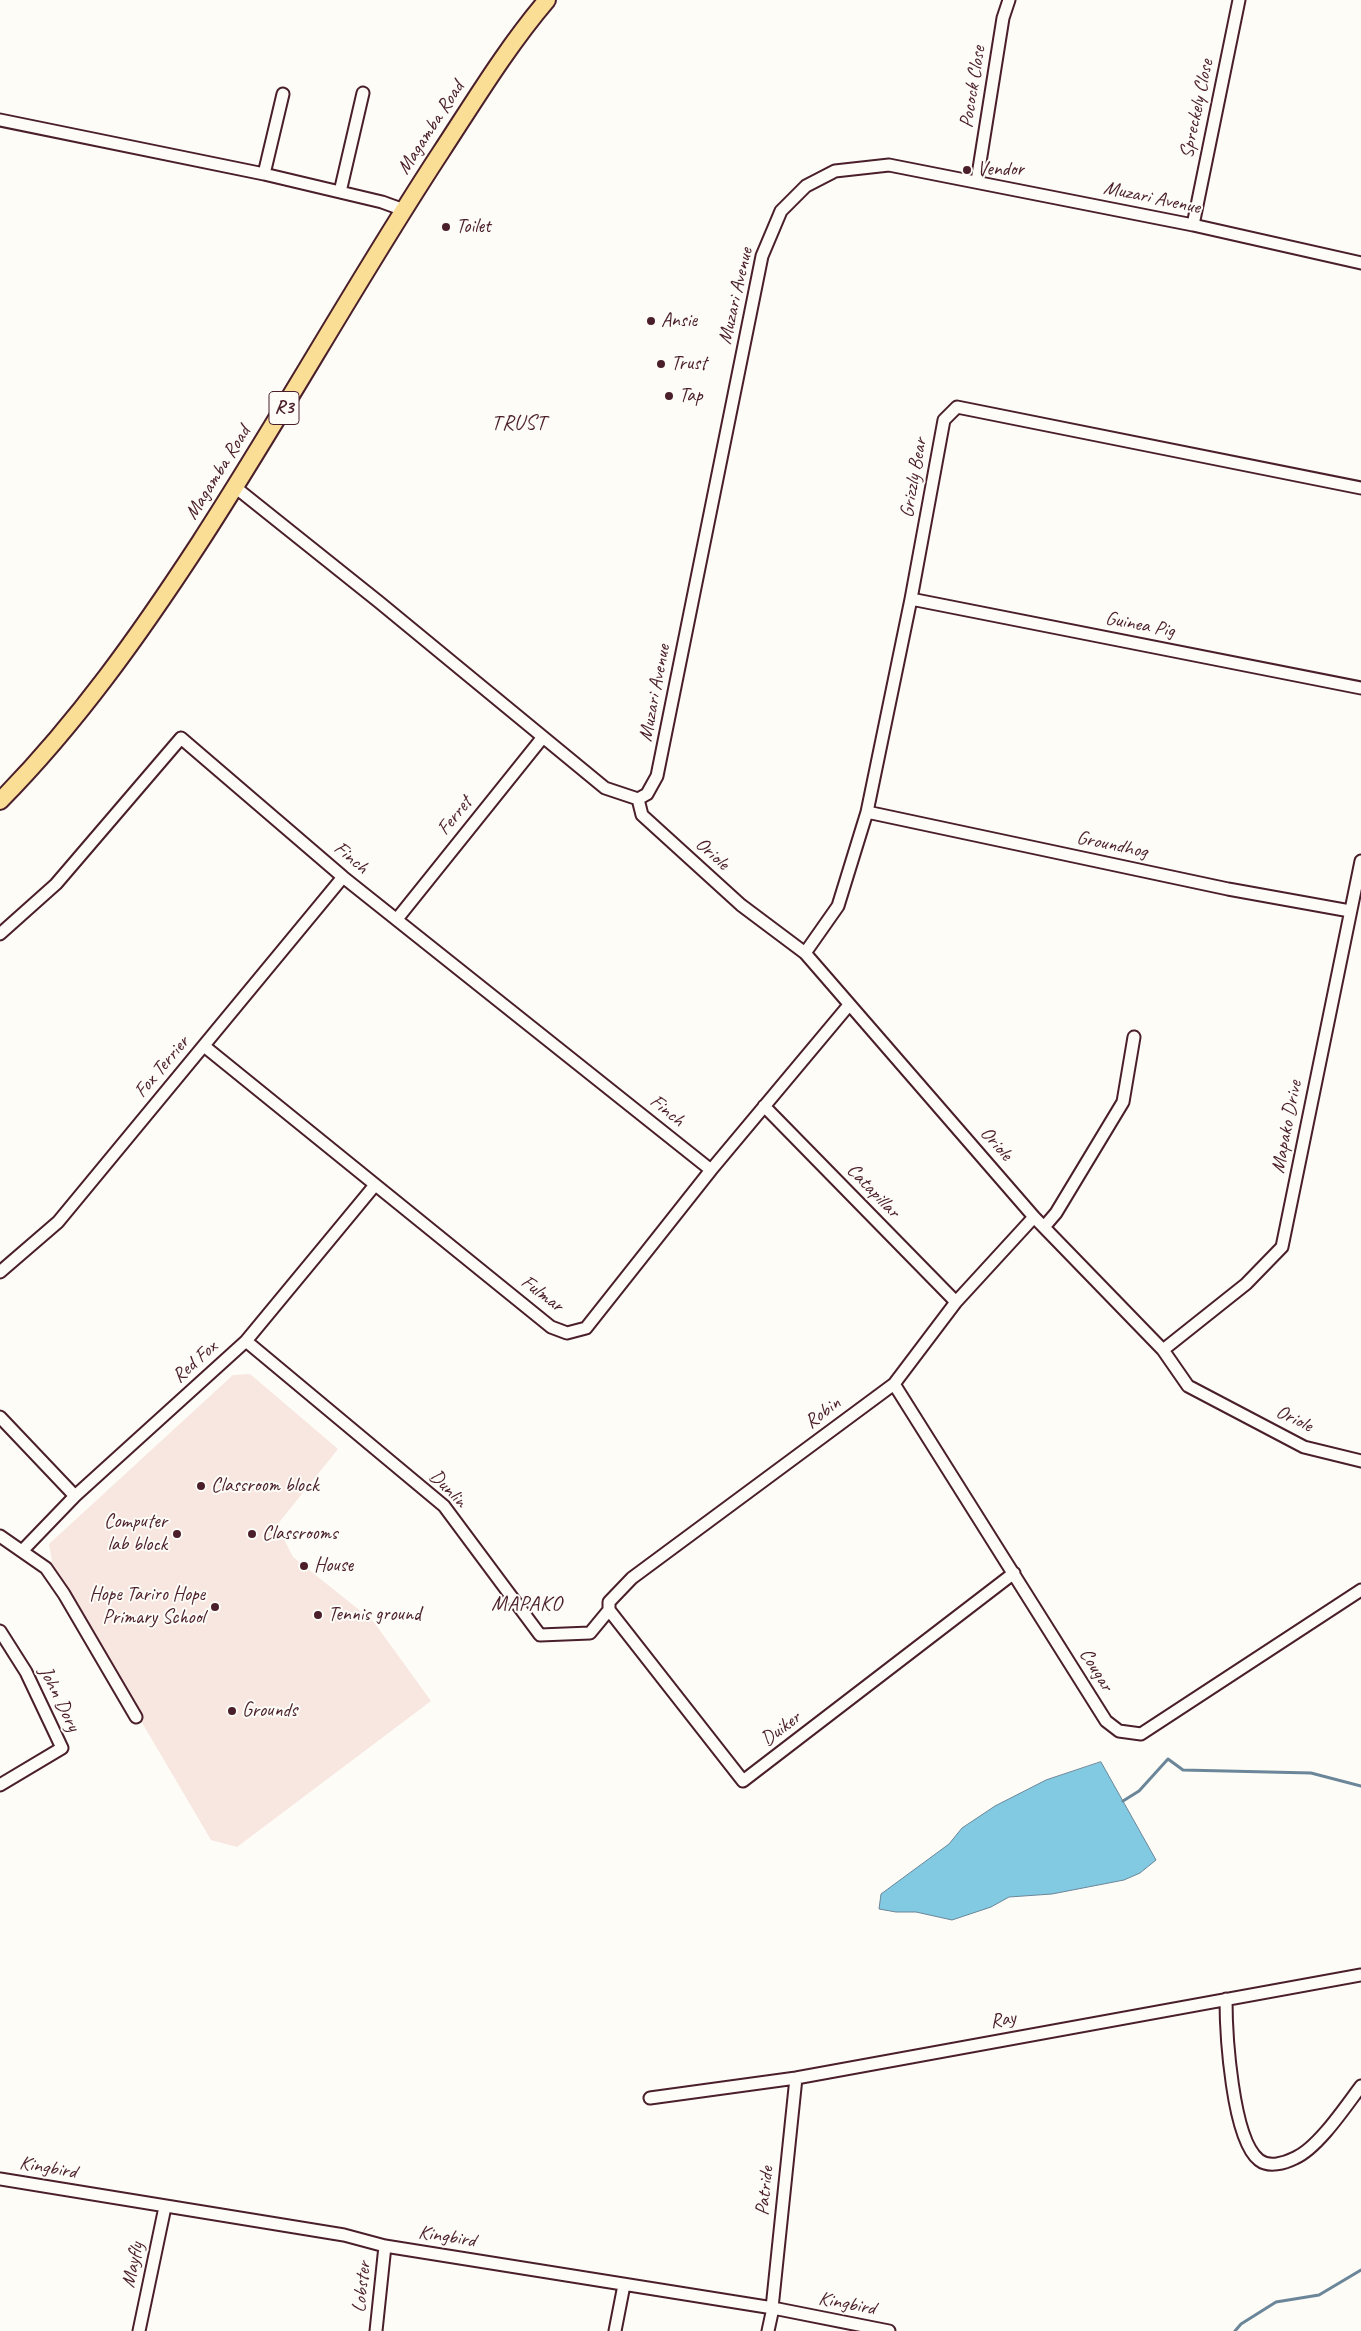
<!DOCTYPE html>
<style>
body{margin:0}
canvas{display:block;background:#fdfcf7}
</style>
<canvas width="1361" height="2331"></canvas>
<script>
const g = document.querySelector('canvas').getContext('2d');
g.lineJoin = 'round';
function fill(path, color) {
  g.fillStyle = color;
  g.fill(path, 'evenodd');
}
function strokePath(path, color, width, dash) {
  g.strokeStyle = color;
  g.lineWidth = width;
  g.lineCap = dash ? 'butt' : 'round';
  g.setLineDash(dash || []);
  g.stroke(path);
}
function label(font, color, halo, rows, align = 'center') {
  g.font = font + ' Caveat,sans-serif';
  g.lineWidth = 4;
  g.setLineDash([]);
  g.textBaseline = 'middle';
  g.strokeStyle = halo;
  g.fillStyle = color;
  for (const [text, x, y, turn = 0] of rows) {
    g.save();
    g.translate(x, y);
    g.rotate((+turn || 0) * Math.PI / 180);
    g.textAlign = isNaN(turn) ? turn : align;
    if (halo) g.strokeText(text, 0, 0);
    g.fillText(text, 0, 0);
    g.restore();
  }
}
fill(new Path2D(`
 M250,1374L338,1449L277,1525L293,1557L373,1621L431,1701L237,1847L211,1840L54,1573L49,1544L233,1375Z`), '#f8e6e0');
const water = new Path2D(`
 M1101,1762L1156,1860L1140,1873L1124,1880L1052,1894L1009,1897L991,1907L952,1920L916,1912H896L879,1909L881,1894L949,1844L962,1828L995,1806L1046,1780Z`);
fill(water, '#81cae2');
strokePath(water, '#6b8699', 1);
strokePath(new Path2D(`
 M1123,1801L1139,1791L1168,1759L1183,1770L1311,1773L1361,1786
 M1235,2331L1241,2324L1276,2302L1319,2295L1361,2270`), '#6b8699', 3);
const minor = new Path2D(`
 M0,120L264,174L382,202L404,210
 M264,174L283,94
 M977,181L1003,18L1009,0
 M340,192L363,93
 M1193,225L1239,0
 M235,487L379,602L605,788L638,799
 M911,599L1361,688
 M638,799L647,794L657,776L762,256L781,211L806,186L835,171L889,165L1193,225L1361,263
 M638,799L642,815L741,905L805,953L1034,1217L1163,1350L1188,1386L1304,1447L1361,1461
 M867,812L1228,889L1350,911
 M397,919L543,737
 M0,934L56,884L181,738L343,877L711,1170
 M805,953L838,906L867,812L911,599L944,420L957,407L1361,488
 M204,1046L551,1327L567,1333L586,1328L711,1170L849,1005
 M764,1106L956,1302
 M1044,1227L1056,1213L1123,1102L1134,1037
 M0,1272L58,1222L343,877
 M246,1341L444,1506L540,1635L590,1633L609,1610
 M1163,1350L1246,1284L1282,1247L1361,861
 M894,1384L1106,1721L1119,1731L1141,1734L1361,1590
 M0,1417L75,1496
 M0,1536L46,1568L64,1594L136,1717
 M22,1551L75,1496L246,1341L375,1185
 M609,1610V1602L632,1578L894,1384L956,1302L1034,1217
 M609,1610L743,1781L1014,1573
 M0,1631L26,1672L62,1748L0,1785
 M1226,1999C1226,2033 1232,2139 1259,2160C1269,2168 1285,2163 1295,2158C1318,2148 1346,2106 1361,2086
 M650,2098L796,2078L1361,1975
 M0,2179L344,2235L385,2246L773,2308L889,2331
 M772,2308L796,2078
 M139,2331L165,2207
 M376,2331L385,2246
 M615,2331L624,2285
 M768,2331L773,2308`);
const highway = new Path2D(`
 M0,801C77,723 140,634 200,542C283,414 357,280 441,152C475,100 507,47 547,0`);
strokePath(minor, '#4a1f2b', 15);
strokePath(highway, '#4a1f2b', 20);
strokePath(minor, '#fdfcf7', 11);
strokePath(highway, '#fbde96', 16);
for (const [x, y, r, color] of [
 [967,170,5,"#4a1f2b"],
 [446,227,5,"#4a1f2b"],
 [651,321,5,"#4a1f2b"],
 [661,364,5,"#4a1f2b"],
 [669,396,5,"#4a1f2b"],
 [201,1486,5,"#4a1f2b"],
 [177,1534,5,"#4a1f2b"],
 [252,1534,5,"#4a1f2b"],
 [304,1566,5,"#4a1f2b"],
 [215,1607,5,"#4a1f2b"],
 [318,1615,5,"#4a1f2b"],
 [232,1711,5,"#4a1f2b"]
]) {
  const dot = new Path2D();
  dot.arc(x, y, r, 0, 2 * Math.PI);
  g.fillStyle = color;
  g.fill(dot);
  strokePath(dot, '#fdfcf7', 2);
}
for (const [x, y, w] of [
 [284,408,30]
]) {
  const box = new Path2D();
  box.roundRect(x - w / 2, y - 16.5, w, 33, 4);
  g.fillStyle = '#fdfcf7';
  g.fill(box);
  strokePath(box, '#4a1f2b', 1);
}
label('bold 19px', '#4a1f2b', null, [
 ["R3",284,408]
]);
label('20px', '#4a1f2b', '#fdfcf7', [
 ["Pocock Close",973,87,-81],
 ["Spreckely Close",1197,109,-78],
 ["Magamba Road",431,128,-57],
 ["Muzari Avenue",1152,198,12],
 ["Muzari Avenue",736,296,-77],
 ["Magamba Road",218,473,-58],
 ["Grizzly Bear",914,478,-80],
 ["Guinea Pig",1140,625,11],
 ["Muzari Avenue",655,693,-79],
 ["Ferret",455,816,-51],
 ["Groundhog",1112,845,12],
 ["Oriole",712,854,42],
 ["Finch",351,858,40],
 ["Fox Terrier",162,1067,-50],
 ["Finch",667,1111,39],
 ["Mapako Drive",1287,1127,-79],
 ["Oriole",996,1144,49],
 ["Catapillar",873,1191,46],
 ["Fulmar",542,1294,37],
 ["Red Fox",195,1362,-42],
 ["Robin",823,1413,-37],
 ["Oriole",1294,1419,26],
 ["Dunlin",448,1489,45],
 ["Cougar",1096,1670,58],
 ["John Dory",59,1699,64],
 ["Duiker",781,1729,-37],
 ["Ray",1003,2020,-10],
 ["Kingbird",48,2168,10],
 ["Patride",765,2191,-84],
 ["Kingbird",447,2237,9],
 ["Mayfly",133,2265,-78],
 ["Lobster",362,2287,-84],
 ["Kingbird",847,2304,11]
]);
label('20px', '#4a1f2b', '#fdfcf7', [
 ["Vendor",977,170],
 ["Toilet",456,227],
 ["Ansie",661,321],
 ["Trust",671,364],
 ["Tap",679,396],
 ["Classroom block",211,1486],
 ["Computer",167,1522,"right"],
 ["lab block",167,1545,"right"],
 ["Classrooms",262,1534],
 ["House",314,1566],
 ["Hope Tariro Hope",205,1595,"right"],
 ["Primary School",205,1618,"right"],
 ["Tennis ground",328,1615],
 ["Grounds",242,1711]
], 'left');
g.letterSpacing = '1px';
label('21px', '#4a1f2b', '#fdfcf7', [
 ["TRUST",519,423],
 ["MAPAKO",527,1604]
]);
g.letterSpacing = '0px';
</script>
